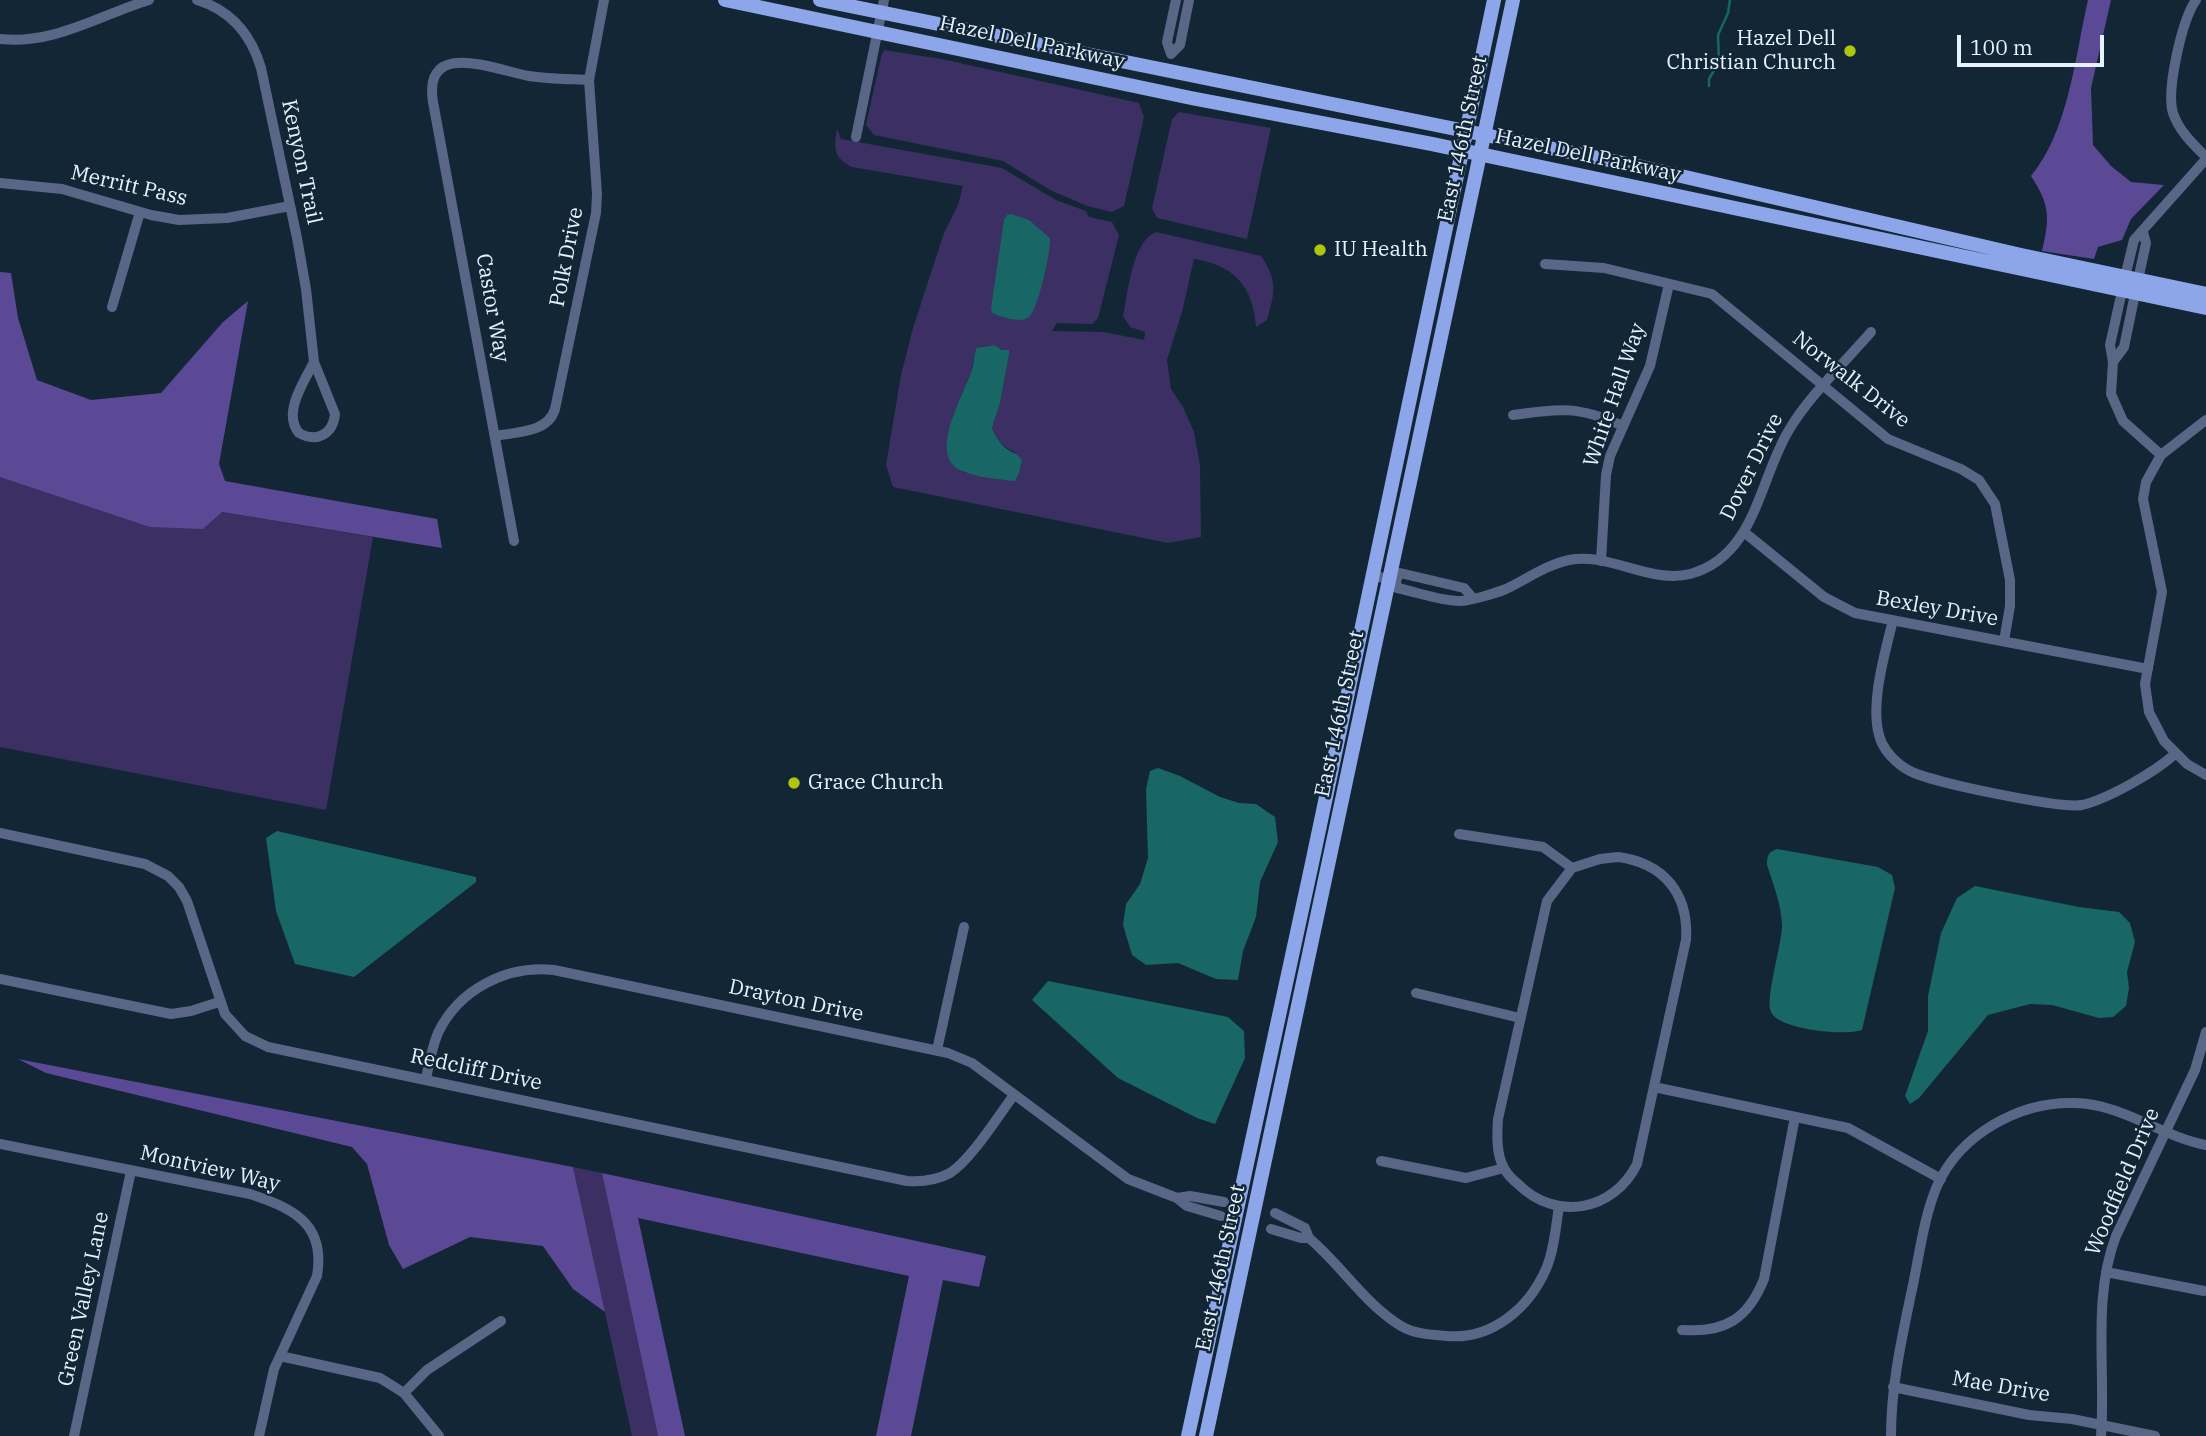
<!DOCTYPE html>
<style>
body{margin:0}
#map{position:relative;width:2206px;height:1436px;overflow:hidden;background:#122636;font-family:"IBM Plex Serif",serif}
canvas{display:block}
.scale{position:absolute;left:1957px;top:35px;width:147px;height:32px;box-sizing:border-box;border:4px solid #e6f2fd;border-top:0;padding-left:9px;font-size:21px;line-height:24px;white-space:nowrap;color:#e6f2fd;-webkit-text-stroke:5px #122636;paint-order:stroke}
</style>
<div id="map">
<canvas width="2206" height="1436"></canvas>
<div class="scale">100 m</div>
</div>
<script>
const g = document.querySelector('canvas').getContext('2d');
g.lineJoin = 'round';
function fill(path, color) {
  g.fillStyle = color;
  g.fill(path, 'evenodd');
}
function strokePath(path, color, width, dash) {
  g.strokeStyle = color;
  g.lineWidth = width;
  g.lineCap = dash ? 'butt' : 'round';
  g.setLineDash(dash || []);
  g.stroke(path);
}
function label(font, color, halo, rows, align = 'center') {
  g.font = font + ' "IBM Plex Serif",serif';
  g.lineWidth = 5;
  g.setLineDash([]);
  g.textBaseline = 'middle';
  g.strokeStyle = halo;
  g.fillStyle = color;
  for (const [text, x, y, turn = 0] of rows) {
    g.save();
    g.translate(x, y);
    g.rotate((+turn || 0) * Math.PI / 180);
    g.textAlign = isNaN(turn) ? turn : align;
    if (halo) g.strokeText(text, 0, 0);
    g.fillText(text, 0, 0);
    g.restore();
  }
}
fill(new Path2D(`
 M884,50L942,59L1139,103L1144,117L1124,206L1112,212L1087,206L1050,190L1003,161L874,135L866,125L881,57Z
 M1179,112L1271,128L1247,239L1157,218L1152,208L1172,119Z
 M837,129L841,139L1002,168L1056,200L1086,211L1089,217L1112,222L1119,235L1098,318L1092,324L1057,323L1052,331L1104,332L1144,340L1145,332L1130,327L1123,316C1128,293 1132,241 1156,232L1261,256C1278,281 1275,292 1267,320L1256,327C1253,286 1234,265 1194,259L1182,312L1167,360L1171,389L1183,407L1194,432L1200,465L1201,537L1168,543L893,487L886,465L901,375L913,328L944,233L958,205L963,186L852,167C833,157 834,149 837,129ZM1004,219L1026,319L1001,317L999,262ZM995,345L1009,355L1000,403L992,428C997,439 1003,448 1015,452L1001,480L964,472L952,464L950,430L954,413L971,372L976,348Z
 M0,477L203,529L221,512L373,537L326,810L0,747Z
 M573,1167L602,1173L658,1436H632Z`), '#3c2f63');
fill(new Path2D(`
 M2088,0H2111L2091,88L2093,145L2111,166L2131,182L2164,185L2131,219L2122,240L2098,247L2094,259L2042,251C2050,218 2050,205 2031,176C2069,130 2075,56 2088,0Z
 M0,272L11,273L18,318L37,380L91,400L161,393L223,322L248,301L219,464L225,481L437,519L442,548L222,512L203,529L150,527L0,477Z
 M18,1059L573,1167L605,1312L573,1289L543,1246L470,1237L403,1269L389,1245L367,1164L352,1147L46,1073Z
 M602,1173L986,1256L979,1287L943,1280L911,1436H876L909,1276L638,1218L685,1436H658Z`), '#5c4995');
fill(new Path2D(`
 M1011,214L1029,220L1050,238C1051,252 1038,309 1029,317C1021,324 1001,317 992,313L991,309L1004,219L1007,215Z
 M995,345L1002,350H1009V355L1000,403L992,428C995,435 1000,444 1007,449C1013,453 1017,453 1022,460L1019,473L1015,481C1000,480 961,476 952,464C935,441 965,392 972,369C974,362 974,355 976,348Z
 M1158,768L1180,776L1220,797L1239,803L1256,804L1275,817L1278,842L1260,882L1256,917L1243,951L1238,980L1216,979L1178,963L1146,965L1132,955L1123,925L1126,904L1140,884L1148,858L1146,789L1150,771Z
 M277,831L476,877V882L354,977L295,964L276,911L266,838Z
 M1777,849L1878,867L1892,875L1895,888L1862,1030C1845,1036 1779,1030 1771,1012C1765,999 1781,947 1782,927C1782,906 1773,884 1767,865C1767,856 1768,852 1777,849Z
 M1975,886L2079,907L2119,912L2130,923L2135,942L2127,972L2129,988L2126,1006L2113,1017L2099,1018L2052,1005L2030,1004L1988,1015L1919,1098L1910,1104L1905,1096L1928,1031V996L1941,933L1957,898Z
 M1048,981L1228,1017L1244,1031L1245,1058L1215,1124L1197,1118L1118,1078L1032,1000Z`), '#186665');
strokePath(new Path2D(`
 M1709,86V79L1719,62L1718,35L1728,13L1730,0`), '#186665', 2.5);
strokePath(new Path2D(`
 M197,0C230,10 251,34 261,68L297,238L306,289L314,362L335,414C333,434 317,443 299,433C282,413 304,382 314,362
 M1176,0L1167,42L1171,54L1180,45L1189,0
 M2196,0C2182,20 2166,90 2173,113C2179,131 2193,144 2206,157
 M0,39C54,45 100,15 149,0
 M856,137L884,0
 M0,183L62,189L151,215L179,220L227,218L290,206
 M1545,264L1604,268L1712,294L1888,439L1961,469L1979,480L1995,504L2010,580V606L2004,641
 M2125,277L2134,240L2206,159
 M2138,280L2146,243L2143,232
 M2122,291L2110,345L2113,362L2111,394L2123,421L2161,455
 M112,307L140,212
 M2113,362L2124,347L2135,294
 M1513,415C1560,408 1579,406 1623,426
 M2206,420L2161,455L2146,482L2143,499L2162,592L2145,684L2149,712L2164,741L2187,764L2206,775
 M495,436C516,432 548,433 555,409L596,213L597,194L589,80L604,0
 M1744,532L1824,597L1855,613L2148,669
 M514,541L433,102C423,38 495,70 529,76C548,79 569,79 589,80
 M1601,561L1606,475L1610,456L1650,366L1669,284
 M1373,576L1396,580L1400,573L1464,588L1472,597
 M1396,580L1397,588C1417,592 1440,601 1460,601C1470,601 1496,593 1506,589C1527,579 1546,565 1569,560C1609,552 1650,584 1690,574C1756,556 1759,479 1789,430C1809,396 1845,362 1871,332
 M1893,620C1885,653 1868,709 1881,741C1886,753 1898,765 1910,771C1930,782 2061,809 2082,805C2108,799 2155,772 2175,754
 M0,833L145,864L168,876L179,887L187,901L225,1014L245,1036L268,1047L907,1181C922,1182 937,1180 950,1173C971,1160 998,1116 1014,1095
 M1459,834L1543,847L1572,868
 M1618,857C1664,863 1689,894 1686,940L1637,1164C1614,1211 1556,1222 1518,1184C1513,1180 1507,1174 1504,1168C1496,1154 1497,1134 1498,1119L1547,901L1572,868L1600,859Z
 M0,979L171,1014L191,1011L219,1002
 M1416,993L1520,1018
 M937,1050L964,927
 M426,1079C429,1064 432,1047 438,1033C459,989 507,965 554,970L948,1053L972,1063L1128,1179L1177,1198L1187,1206L1221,1216
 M1654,1087L1848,1128L1941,1179
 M0,1144L250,1194C292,1208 326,1223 317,1276L274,1369L259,1436
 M1381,1161L1466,1178L1504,1168
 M1177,1198L1190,1196L1224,1202
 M1271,1229L1301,1238H1309L1305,1228L1275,1213
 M1309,1238C1342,1266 1364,1303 1401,1326C1414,1334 1433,1335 1447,1336C1492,1340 1529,1308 1546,1269C1554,1251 1556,1226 1559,1206
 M2106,1272L2204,1291
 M1682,1330C1725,1333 1748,1319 1764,1279L1795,1117
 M280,1356L380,1378L404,1393L439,1436
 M1893,1387L2029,1415L2072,1419L2155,1436
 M404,1393L427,1370L501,1321
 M74,1436L131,1171
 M1891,1436C1891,1387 1901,1342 1911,1294C1919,1259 1923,1219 1937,1186C1960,1134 2020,1101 2075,1103C2123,1104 2160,1136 2206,1145
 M2101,1436C2106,1370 2092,1298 2116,1236L2195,1070L2206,1032`), '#596686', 10);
strokePath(new Path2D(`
 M725,0L1191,98L1432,144L2206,308
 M820,0L1638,166L2021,255L2206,294
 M1188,1436L1311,868L1494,0
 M1206,1436L1513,0`), '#8da6ea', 14);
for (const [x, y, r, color] of [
 [1850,51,7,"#aec60c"],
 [1320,250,7,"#aec60c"],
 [794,783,7,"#aec60c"]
]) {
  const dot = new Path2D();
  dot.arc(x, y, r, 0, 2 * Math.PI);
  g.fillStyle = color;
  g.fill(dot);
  strokePath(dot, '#122636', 2.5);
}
label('21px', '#e6f2fd', '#122636', [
 ["Hazel Dell",1836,39,"right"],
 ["Christian Church",1836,63,"right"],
 ["IU Health",1334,250],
 ["Grace Church",808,783]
], 'left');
label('21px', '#e6f2fd', '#122636', [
 ["Hazel Dell Parkway",1032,43,12],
 ["East 146th Street",1463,139,-78],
 ["Hazel Dell Parkway",1588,156,12],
 ["Kenyon Trail",301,162,78],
 ["Merritt Pass",129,186,13],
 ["Polk Drive",567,257,-79],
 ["Castor Way",492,308,80],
 ["Norwalk Drive",1851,380,38],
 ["White Hall Way",1615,395,-71],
 ["Dover Drive",1752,467,-64],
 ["Bexley Drive",1937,609,10],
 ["East 146th Street",1340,714,-78],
 ["Drayton Drive",796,1001,12],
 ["Redcliff Drive",476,1070,12],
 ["Montview Way",210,1169,13],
 ["Woodfield Drive",2123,1182,-67],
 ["East 146th Street",1221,1268,-78],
 ["Green Valley Lane",84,1299,-78],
 ["Mae Drive",2001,1387,10]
]);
</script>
